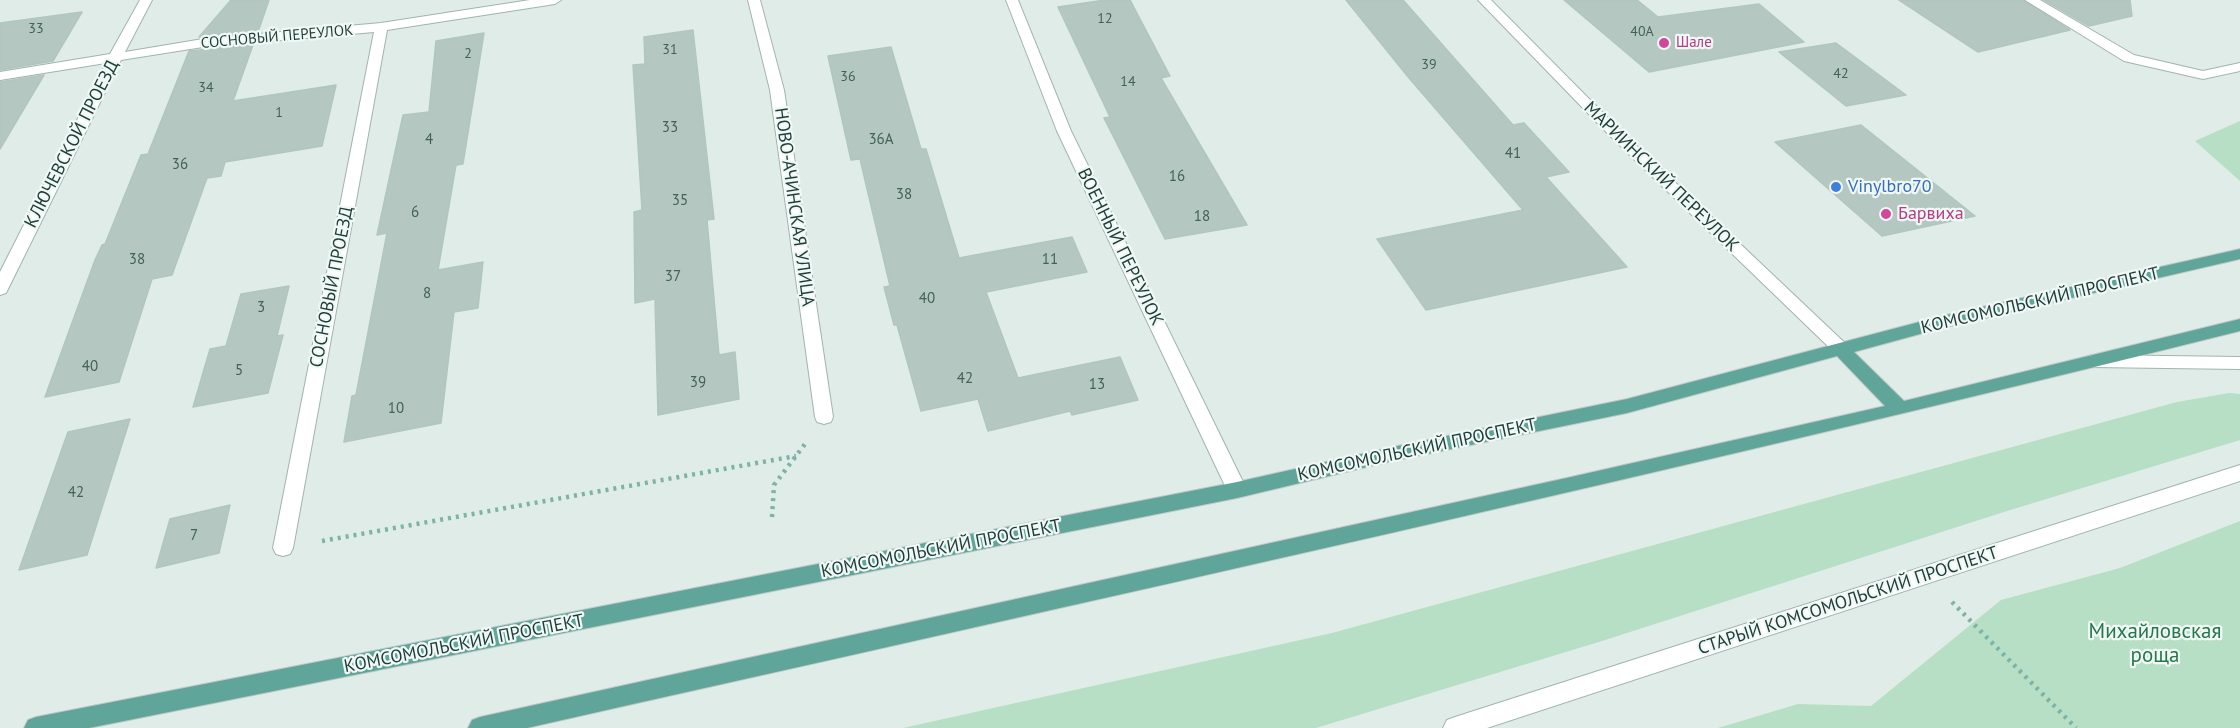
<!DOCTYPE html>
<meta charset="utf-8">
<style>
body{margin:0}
canvas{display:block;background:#dfece7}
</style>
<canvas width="2240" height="728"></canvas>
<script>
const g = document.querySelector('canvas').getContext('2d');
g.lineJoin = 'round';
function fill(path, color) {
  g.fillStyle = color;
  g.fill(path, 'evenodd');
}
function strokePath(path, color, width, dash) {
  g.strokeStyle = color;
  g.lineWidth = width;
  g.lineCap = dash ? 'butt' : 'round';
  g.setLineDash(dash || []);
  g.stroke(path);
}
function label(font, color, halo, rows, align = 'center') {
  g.font = font + ' "PT Sans",sans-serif';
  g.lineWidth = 4.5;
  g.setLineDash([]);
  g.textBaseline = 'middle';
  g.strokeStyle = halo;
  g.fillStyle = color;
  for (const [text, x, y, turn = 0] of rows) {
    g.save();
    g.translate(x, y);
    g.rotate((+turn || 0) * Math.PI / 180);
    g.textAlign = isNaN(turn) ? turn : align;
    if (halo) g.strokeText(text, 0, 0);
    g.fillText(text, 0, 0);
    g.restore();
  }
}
fill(new Path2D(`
 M2240,121V181L2195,141Z
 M2229,393L2240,394V440L2007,511L1602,641L1316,728H903L1332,633L2177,402Z
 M2240,521V728H1718L1798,704L1871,706L2001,600L2120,568Z`), '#b6dfc5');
const building = new Path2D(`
 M231,0H269L258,32L199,37Z
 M1105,0H1130L1170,76L1161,78L1247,225L1165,239L1104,118L1110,117L1058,7Z
 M1346,0H1403L1513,125L1524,123L1569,172L1546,177L1627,267L1426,310L1377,239L1523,210L1409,78Z
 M1564,0H1637L1658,17L1759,4L1804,42L1649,72Z
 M1899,0H2023L2070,30L1978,52Z
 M2044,0H2130L2132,16L2089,26Z
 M82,12L53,61L0,70V23Z
 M693,30L714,219L707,220L719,355L735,352L739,399L658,415L655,299L635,303L634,212L642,210L633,65L645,64L644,37Z
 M484,33L463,164L456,165L438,270L483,262L478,308L454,312L441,423L344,442L352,396L356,395L387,233L377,235L403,115L429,112L436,41Z
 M1836,43L1906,95L1846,106L1779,52Z
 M253,45L233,101L336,85L322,146L225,162L221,176L207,178L172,275L152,279L119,382L45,397L95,260L102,245L105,244L141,155L148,154L189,51Z
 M891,47L921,149H926L959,258L1072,237L1087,272L986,292L1018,378L1120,357L1138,400L1072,415L1070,411L988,431L978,399L921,411L897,325H894L884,287L890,286L860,159L851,160L828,56Z
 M44,75L0,149V82Z
 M1861,125L1975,216L1882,236L1775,142Z
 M289,286L277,336L283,335L268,393L193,407L210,349L226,346L241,294Z
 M130,419L87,555L19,570L68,432Z
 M230,505L219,553L156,568L170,519Z`);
fill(building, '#b4c7c1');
strokePath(building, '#b1c6bf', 1.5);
const minor = new Path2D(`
 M140,0H152L125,52L203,39L381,23L530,0H561L555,4L387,30L293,548L290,554L283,556L276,554L273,548L374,32L203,47L121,60L8,289L6,293L0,295V272L106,63L0,80V72L110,54Z
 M748,0H760L784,90L833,417L831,422L824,424L817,422L815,417L770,90Z
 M1006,0H1018L1071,131L1247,490L1244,495L1237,498L1230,495L1227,490L1057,131Z
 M1478,0H1491L1620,130L1848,346L1851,350L1848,354L1842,356L1836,354L1610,136Z
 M2025,0H2040L2134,55L2203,71L2240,63V71L2203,79L2124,61Z
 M2092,355L2240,357V369L2092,367L2086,365L2083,361L2086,357Z
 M2240,465V481L1487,728H1443L1447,720L1455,717Z`);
const major = new Path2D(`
 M2240,249V259L1942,328L1854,352L1904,401L2240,319V331C1671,473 1099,599 527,728H468L472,720L480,717L1571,477L1885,406L1837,356L1627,413L1388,462L1237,498L89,728H24L28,720L36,717L1237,482L1388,448L1627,399L1942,316Z`);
strokePath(minor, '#a2b4af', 2);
strokePath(major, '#c0c9c7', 2);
strokePath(new Path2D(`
 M772,517L774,485L805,444
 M322,541L796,456
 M1952,602L2076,728`), '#7db2a6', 4.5, [3, 5]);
fill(minor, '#fff');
fill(major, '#60a599');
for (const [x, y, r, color] of [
 [1664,43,6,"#d1479c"],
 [1836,187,6,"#3f7fe0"],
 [1886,214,6,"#d1479c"]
]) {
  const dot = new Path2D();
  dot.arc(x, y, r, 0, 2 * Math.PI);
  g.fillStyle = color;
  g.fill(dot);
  strokePath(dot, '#f0f8f5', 2);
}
label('14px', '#44605a', null, [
 ["12",1105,19],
 ["33",36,29],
 ["40А",1642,32],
 ["31",670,50],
 ["2",468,54],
 ["39",1429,65],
 ["42",1841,74],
 ["36",848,77],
 ["14",1128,82],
 ["34",206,88],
 ["1",279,113]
]);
label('15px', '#1f3d38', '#f0f8f5', [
 ["СОСНОВЫЙ ПЕРЕУЛОК",277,37,-5]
]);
label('15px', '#b23c85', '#f0f8f5', [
 ["Шале",1676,43]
], 'left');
label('15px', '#44605a', null, [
 ["33",670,128],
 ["4",429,140],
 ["36А",881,140],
 ["41",1513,154],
 ["36",180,165],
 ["16",1177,177],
 ["38",904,195],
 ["35",680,201],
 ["6",415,213],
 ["18",1202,217],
 ["38",137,260],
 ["11",1050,260],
 ["37",673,277],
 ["8",427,294],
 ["40",927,299],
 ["3",261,308],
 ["40",90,367],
 ["5",239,371],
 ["42",965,379],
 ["39",698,383],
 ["13",1097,385],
 ["10",396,409],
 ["42",76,493],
 ["7",194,536]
]);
label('18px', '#1f3d38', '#f0f8f5', [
 ["КЛЮЧЕВСКОЙ ПРОЕЗД",72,144,-63],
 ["МАРИИНСКИЙ ПЕРЕУЛОК",1661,177,44],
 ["НОВО-АЧИНСКАЯ УЛИЦА",794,207,82],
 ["ВОЕННЫЙ ПЕРЕУЛОК",1120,247,64],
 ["СОСНОВЫЙ ПРОЕЗД",332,287,-79],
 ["КОМСОМОЛЬСКИЙ ПРОСПЕКТ",2040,301,-13],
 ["КОМСОМОЛЬСКИЙ ПРОСПЕКТ",1417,450,-12],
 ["КОМСОМОЛЬСКИЙ ПРОСПЕКТ",941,549,-11],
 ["СТАРЫЙ КОМСОМОЛЬСКИЙ ПРОСПЕКТ",1848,601,-18],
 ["КОМСОМОЛЬСКИЙ ПРОСПЕКТ",464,644,-11]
]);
label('18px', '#366cbe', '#f0f8f5', [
 ["Vinylbro70",1848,187]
], 'left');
label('18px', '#b23c85', '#f0f8f5', [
 ["Барвиха",1898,214]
], 'left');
label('21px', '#26774c', '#f0f8f5', [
 ["Михайловская",2155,632],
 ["роща",2155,656]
]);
</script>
